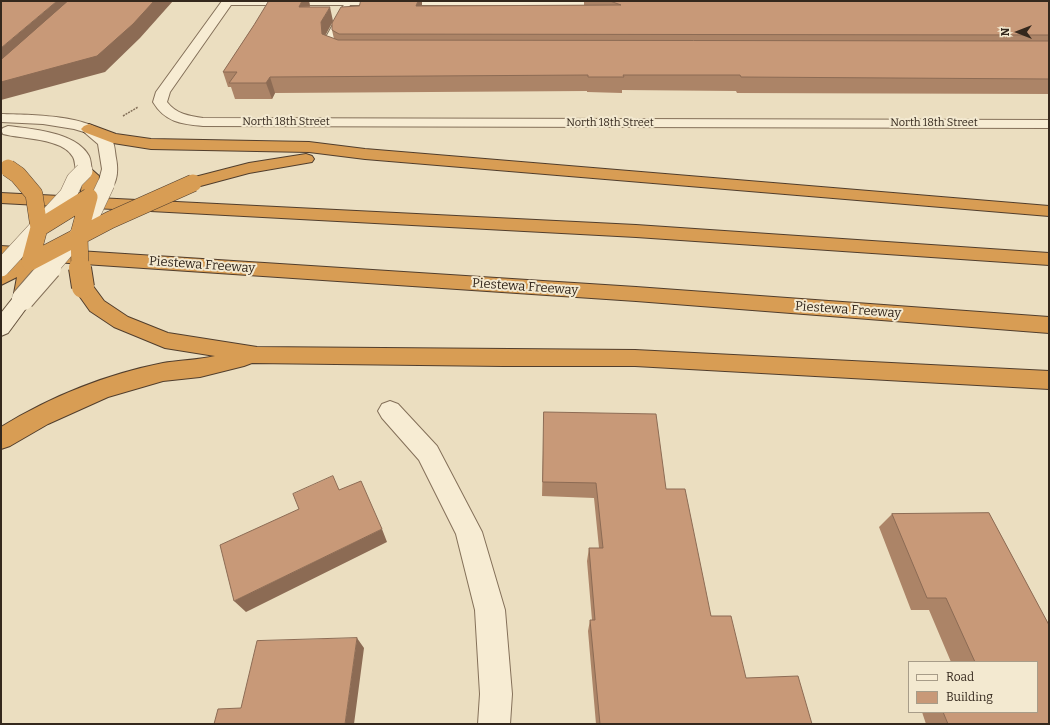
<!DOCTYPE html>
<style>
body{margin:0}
#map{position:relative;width:1050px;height:725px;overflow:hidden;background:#ebdec0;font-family:Bitter,serif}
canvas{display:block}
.frame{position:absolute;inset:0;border:2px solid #34281d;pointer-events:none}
.legend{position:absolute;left:908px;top:661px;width:130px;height:52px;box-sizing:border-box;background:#f3e9d0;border:1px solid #a79c88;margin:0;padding:5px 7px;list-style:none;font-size:12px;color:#34281d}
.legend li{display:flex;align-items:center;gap:8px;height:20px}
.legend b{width:20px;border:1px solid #a79c88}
.north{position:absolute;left:998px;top:12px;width:40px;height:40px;-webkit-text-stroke:3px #f3e9d0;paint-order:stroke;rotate:270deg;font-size:11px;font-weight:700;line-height:16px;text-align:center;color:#34281d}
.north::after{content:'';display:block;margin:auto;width:14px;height:18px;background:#34281d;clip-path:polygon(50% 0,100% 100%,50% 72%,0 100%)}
</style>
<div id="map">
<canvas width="1050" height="725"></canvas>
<div class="frame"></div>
<ul class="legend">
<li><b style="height:5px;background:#f7ecd3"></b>Road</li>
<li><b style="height:11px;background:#c89978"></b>Building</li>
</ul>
<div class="north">N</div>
</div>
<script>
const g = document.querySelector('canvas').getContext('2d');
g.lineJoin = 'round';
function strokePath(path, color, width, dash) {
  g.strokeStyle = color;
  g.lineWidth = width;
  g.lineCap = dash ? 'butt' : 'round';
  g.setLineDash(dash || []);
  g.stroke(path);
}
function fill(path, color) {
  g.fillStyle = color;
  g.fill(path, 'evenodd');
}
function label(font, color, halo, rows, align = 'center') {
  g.font = font + ' Bitter,serif';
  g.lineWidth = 4;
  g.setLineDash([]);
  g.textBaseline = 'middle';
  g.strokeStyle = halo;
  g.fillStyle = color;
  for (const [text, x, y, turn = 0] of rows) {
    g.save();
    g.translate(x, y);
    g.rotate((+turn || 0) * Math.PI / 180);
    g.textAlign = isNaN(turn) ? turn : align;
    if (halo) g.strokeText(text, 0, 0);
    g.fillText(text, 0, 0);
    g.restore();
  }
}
const service = new Path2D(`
 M346,1H352L334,37V46L341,50L337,52L327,49L326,37Z`);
const minor = new Path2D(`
 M222,1L620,2L618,4L614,5H231L170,92L167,102C176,114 189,116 203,118L1049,120V128L203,126C181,124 165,122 153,102L156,92Z
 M390,401L398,404L437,446L482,532L505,610L512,694L510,724H478L480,694L475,610L456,534L419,460L382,418L378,411L382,404Z`);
const tertiary = new Path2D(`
 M1,114C30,115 94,114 112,140C115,145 115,153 116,158C118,168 118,179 112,188L106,189L100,188L98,184L102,169L98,144L84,132L74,129L43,124L1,122Z
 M8,126C32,129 76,132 89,156C91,160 91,166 92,171L90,174L84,176L78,174C74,169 76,162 73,157C63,138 21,139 3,134L1,130L3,128Z`);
const secondary = new Path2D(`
 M23,292L30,294L33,299L8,333L1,336V313L16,294Z`);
const motorway = new Path2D(`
 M89,124L116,134L151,139L309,142L365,149L1049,206V216L365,159L309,152L151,149L113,143L84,132L81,129L84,126Z
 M306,154L312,156L314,159L312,162L249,173L193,188L187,187L185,183L187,179L249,163Z
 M84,166L90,168L99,176L97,198L636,225L1049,253V265L636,237L1,203V193L80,197L83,178L76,171L78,168Z
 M1,246L636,287L1049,317V333L636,301L39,261L33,299L30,304L23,306L16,304L13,299L17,277L1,285V270L20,259L1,258Z
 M83,280L90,282L104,301L128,317L168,333L257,347L635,350L1049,371V389L635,366H503L252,363L244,366L200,377L163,381L108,397L48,424L10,446L1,449V427C50,397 107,374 163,363C181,360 198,360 215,356L165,348L114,327L90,311L73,287L76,282Z`);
strokePath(service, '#847059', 2);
strokePath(minor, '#847059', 2);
strokePath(tertiary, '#847059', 2);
strokePath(secondary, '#65513c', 2);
strokePath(motorway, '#513e2d', 2);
strokePath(new Path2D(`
 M123,116L138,107`), '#847059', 1.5, [2, 1]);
fill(service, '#f7ecd3');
fill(minor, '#f7ecd3');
fill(tertiary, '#f7ecd3');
fill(secondary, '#f7ecd3');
fill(motorway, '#d89d54');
const tertiaryBridgeFar1 = new Path2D(`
 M1,268L68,195L75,180L84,171
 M49,269L79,234L90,218L106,184`);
const tertiaryBridge = new Path2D(`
 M23,299L50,268`);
const motorwayBridgeFar1 = new Path2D(`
 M8,168L18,175L34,194L39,228L30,262
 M39,228L89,197
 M30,262L110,220L193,183
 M80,269L79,234L89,197`);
const motorwayBridge = new Path2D(`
 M80,268L83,287`);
strokePath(tertiaryBridgeFar1, '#847059', 18, []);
strokePath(tertiaryBridge, '#847059', 24, []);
strokePath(motorwayBridgeFar1, '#513e2d', 18, []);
strokePath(motorwayBridge, '#513e2d', 24, []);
strokePath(tertiaryBridgeFar1, '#f7ecd3', 17);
strokePath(tertiaryBridge, '#f7ecd3', 22);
strokePath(motorwayBridgeFar1, '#d89d54', 17);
strokePath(motorwayBridge, '#d89d54', 22);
fill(new Path2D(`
 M269,1H309L310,7L333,21L422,6L584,5V1H1049V94L737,93L736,91L622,90V93L587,92V91L275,93L272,99H235L231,87H228L223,72L254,25ZM332,23V30L334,39L325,35Z
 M544,412L666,489L711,616L746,678L812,724H596L588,631L590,620H592L587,561L589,548H599L594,498L542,496Z
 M989,513L1049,625V724H926L922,712H1037V662H951L929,610H911L879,527L892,514Z`), '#ac8467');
fill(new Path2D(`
 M57,1H80L1,72V48Z
 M154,1H173L140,38L105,72L1,100V82Z
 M302,1H309L310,6L299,7Z
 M418,1H422V6H416Z
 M330,7L333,21L325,36L322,34L321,22Z
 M270,77L275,93L272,99L266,83Z
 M382,529L387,542L246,612L234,601Z
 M357,638L364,648L354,724H345Z`), '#8c6b54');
const building = new Path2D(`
 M1,1H57L1,48Z
 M68,1H154L133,24L97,56L1,82V60Z
 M269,1H302L299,7H330L321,22L322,34L338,40L1049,41V79L741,77L740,75H623L624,77H588V75L270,77L266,83H229L237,72H223L254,25Z
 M361,1H418L416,6L621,5L610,1H1049V35L339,34L332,30V23L341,7L359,6Z
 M544,412L656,414L666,489H685L711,616H731L746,678L798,676L812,724H600L590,620H595L589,548H603L596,483L543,482Z
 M333,476L339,490L361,481L382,529L234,601L220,545L299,509L293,494Z
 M989,513L1049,625V724H948L943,712H1037V662H975L946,598H927L892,514Z
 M357,638L345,724H214L218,709L241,708L257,641Z`);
fill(building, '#c89978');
strokePath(building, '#8c6b54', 1);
label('11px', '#34281d', '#f3e9d0', [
 ["North 18th Street",286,122],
 ["North 18th Street",610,123],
 ["North 18th Street",934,123]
]);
label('13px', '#34281d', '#f3e9d0', [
 ["Piestewa Freeway",202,265,4],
 ["Piestewa Freeway",525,287,4],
 ["Piestewa Freeway",848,310,4]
]);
</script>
